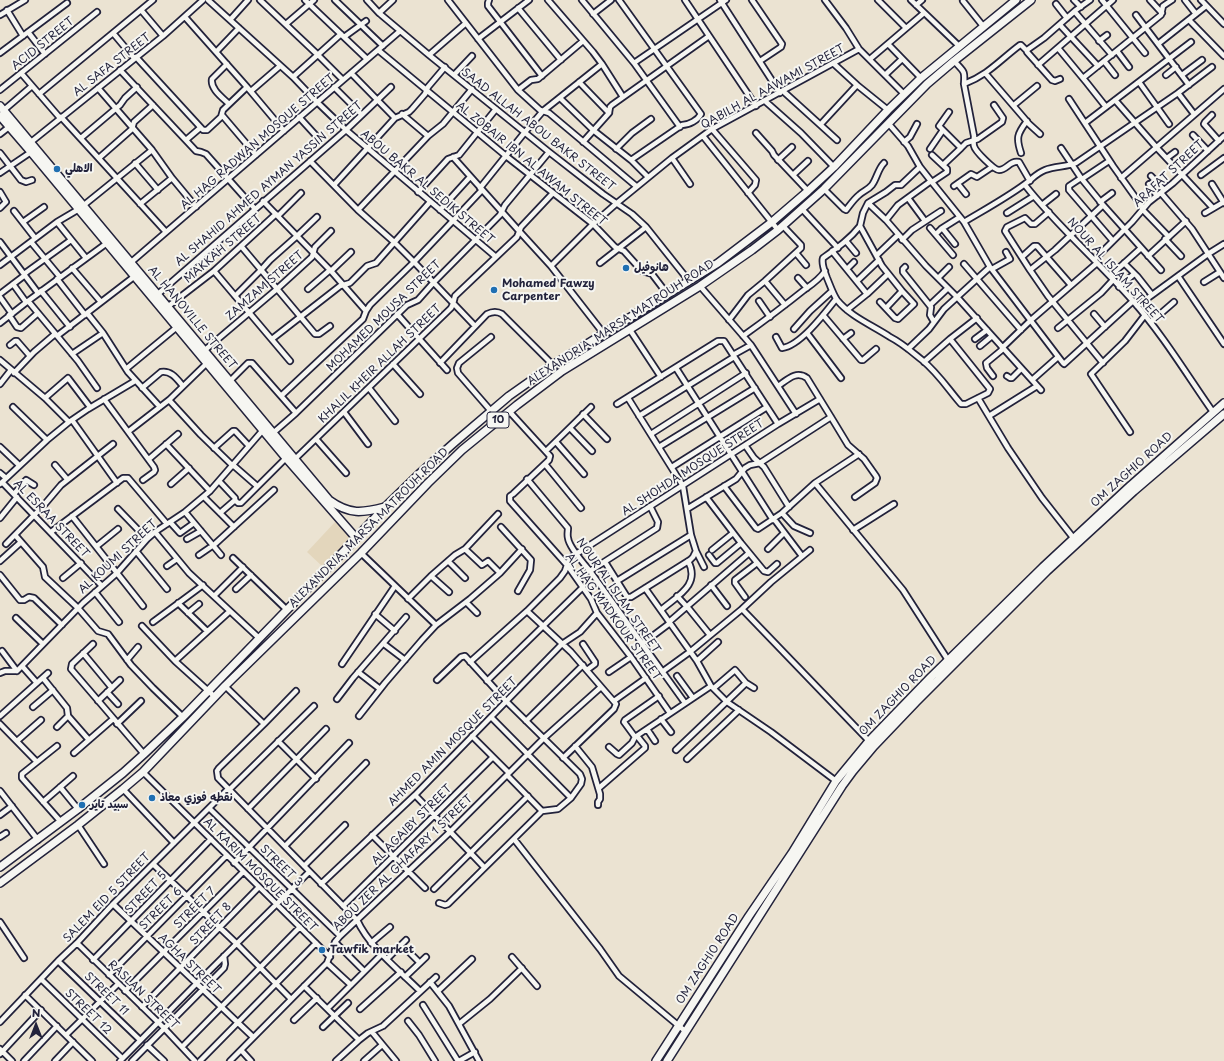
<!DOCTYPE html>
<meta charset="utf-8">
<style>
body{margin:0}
#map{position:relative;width:1224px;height:1061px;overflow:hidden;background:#ebe3d2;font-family:"Playpen Sans",sans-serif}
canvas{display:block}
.north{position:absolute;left:16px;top:1005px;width:40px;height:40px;-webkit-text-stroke:3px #f6f6f2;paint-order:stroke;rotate:0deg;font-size:11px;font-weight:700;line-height:16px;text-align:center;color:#22223b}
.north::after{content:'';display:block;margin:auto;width:14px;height:18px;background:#22223b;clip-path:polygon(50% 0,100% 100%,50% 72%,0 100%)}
</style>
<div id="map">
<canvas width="1224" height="1061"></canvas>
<div class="north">N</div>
</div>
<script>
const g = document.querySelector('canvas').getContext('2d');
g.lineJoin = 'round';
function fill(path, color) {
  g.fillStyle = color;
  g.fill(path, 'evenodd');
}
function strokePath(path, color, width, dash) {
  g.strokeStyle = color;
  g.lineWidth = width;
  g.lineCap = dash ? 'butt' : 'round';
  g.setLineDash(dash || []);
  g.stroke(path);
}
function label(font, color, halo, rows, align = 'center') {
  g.font = font + ' "Playpen Sans","Playpen Sans Arabic",sans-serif';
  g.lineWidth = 4;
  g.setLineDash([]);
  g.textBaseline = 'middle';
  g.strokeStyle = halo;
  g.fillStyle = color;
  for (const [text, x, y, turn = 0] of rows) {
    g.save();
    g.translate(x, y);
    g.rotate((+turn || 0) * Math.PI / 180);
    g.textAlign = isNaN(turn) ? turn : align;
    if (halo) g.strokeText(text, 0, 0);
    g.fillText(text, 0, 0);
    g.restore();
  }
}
fill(new Path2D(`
 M336,521L351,539L323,567L307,552Z`), '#e3d6bc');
const street = new Path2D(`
 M208,0L293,77L317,102L346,130L496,257
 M260,0L318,55L343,80
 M305,0L367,59
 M335,0L383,46
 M367,0L379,13L429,55L549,152L603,194L632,214L646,227L689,281
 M448,0L518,90L540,110L549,113L636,186
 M489,0L488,3V6L542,76
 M548,0L593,52L602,64L623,97
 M582,0L634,63L680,127
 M619,0L701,114C698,120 689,125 682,125L631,160
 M685,0L756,106
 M720,0L780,93
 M752,0L782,44L781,47L760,61
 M825,0L846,28L859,49L904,94
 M878,0L906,28
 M911,0L959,46
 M1074,0L1081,7
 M1102,0L1145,53
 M1150,0L1162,13
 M1185,0L1196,14
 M1201,0L1224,24
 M963,1L983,26
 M1056,4L1067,18
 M916,5L922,0
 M518,8L561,60
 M7,10L23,36
 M141,10L163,36
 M1075,12L1112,55
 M379,13L393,0
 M593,14L611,0
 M0,15L25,0
 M1136,15L1189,85
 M185,17L247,87L284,131
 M230,20L248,0
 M1189,20L1224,56
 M286,24L314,0
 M1060,25L1098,66
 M28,32L45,54
 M113,33L134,58
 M344,37L366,21
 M478,39L529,0
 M1099,41L1107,35
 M888,44L921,78
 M1158,44L1206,6
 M1058,48L1087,83L1106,107
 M378,50L506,156L593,224L615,247L624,251L642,271L652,274L668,295
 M1117,51L1129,67
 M216,52L239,28
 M0,53L67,3
 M429,55L466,23
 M136,57L203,130H207L221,117L223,110L247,87
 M870,59L924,13
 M954,61C964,72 965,70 964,84L974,136C974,140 973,143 974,146C975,151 994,170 999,170C1007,170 1010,160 1019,162L1030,181
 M1104,61L1115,75
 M634,63L726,0
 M833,63L857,85L888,110
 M227,64L212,79C210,89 223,98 229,104
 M1038,65L1113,0
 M120,70L196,151L201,152L206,154L255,209
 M21,73L60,118
 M351,73L395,118
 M986,74L1024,118L1029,124L1040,134
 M454,75L472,56
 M885,75L902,59
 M1166,75L1176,67
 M1182,75L1202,60
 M293,77L341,34
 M1083,78L1161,15L1163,6L1172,0
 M1060,79L1055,81L1052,80L1027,52V50L1044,38L1076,10L1090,0
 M579,82L609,113
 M1139,82L1169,124
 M964,84C988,75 1000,60 1020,45H1021L1027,51
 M334,87L362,115
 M98,88L152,150L172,178L196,207
 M0,90L97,12
 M518,90L531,80L538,79L583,41
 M251,91L280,66
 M783,91L837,140
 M1178,93L1194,114
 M39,94L153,0
 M560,98L593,130L631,160L648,177
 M1069,99L1113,166L1143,208
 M1115,100L1157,148L1213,208
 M765,101L801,133L834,167
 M1014,105L1037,86
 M4,110L32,86
 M949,112L939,126L961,148
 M402,114L428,136
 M222,115L256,155
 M1212,115L1205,122L1204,124L1219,141
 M61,117L166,232
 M299,117L320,140
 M888,123L908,146L920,167L931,181L964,222L990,267L1063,363L1064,364L1133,301
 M1085,123L1191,42
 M821,124L857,85
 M712,129L756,180L755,185L748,193
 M756,133L772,151L774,155L808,191
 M0,134L9,127
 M1193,135L1208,151
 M703,136L778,230
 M81,138L120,105L125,98L137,87
 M186,140L200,128
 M31,142L163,36L203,0
 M583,142L609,113L610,107L612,105L709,36
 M904,142L910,137L917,124
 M1061,148L1081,178L1103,205L1161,270
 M616,149L632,133L651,119
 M930,149L943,130
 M0,153L21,180L26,182L32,180
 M1021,153C1016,138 1017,134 1027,121
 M932,155L947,169V172L932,182
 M453,157L520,232L551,266L604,334
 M99,158L132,129L134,122L153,105
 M672,158L690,184
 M1167,158L1175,152
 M778,160L792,147
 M310,161L358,210L394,242L414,262L475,326
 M135,163L158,190
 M943,165L961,148L966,143L978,139L1002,122L1003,118L994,105
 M0,173L31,152
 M793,175L808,161
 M1201,175L1224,158
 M1151,176L1164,190
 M1081,178L1069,186V190L1113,241
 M1121,178L1224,89
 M1082,179L1109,161
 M958,184L966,194
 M1149,184L1157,196
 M1212,184L1224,203
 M334,185L395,118L409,112L412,109L425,94L428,87L445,67
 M1025,185C1057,226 1098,261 1133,301C1163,335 1187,375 1213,412
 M954,186L971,174L977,177L992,167
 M480,188L525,132L543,111L602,64
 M824,189L844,209L846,210C850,205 854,199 859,195C863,191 868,190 872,185C877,178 878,169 884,163
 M0,192L6,202L0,208
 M418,192L448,159L459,155L496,109
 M1161,193L1192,229L1224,278
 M908,198L925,221
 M263,201L331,271L366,311
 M1100,202L1112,193
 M868,203L886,220L926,266L957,297L1041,390
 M140,204L172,178
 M84,205L152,150
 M1042,205L1056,194
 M802,209L838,248
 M1142,209L1169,237
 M358,210L428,136L443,124L472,89
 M440,210L470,177
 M14,211L35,238
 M1049,212L1035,224H1031L1025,218L1007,227L1005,231L1030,270L1048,296L1103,363
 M1007,213L1034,196
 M1205,213L1224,202
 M278,216L301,193
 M886,220L898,205L931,181
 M23,222L44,207
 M57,222L86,258
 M964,222C984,210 1006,198 1025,184C1032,179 1037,173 1045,170C1055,166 1066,167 1076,163L1178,93L1212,67
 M860,226C850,239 837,248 823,258C821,264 825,272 827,278C830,285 833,294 837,300C851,317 872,325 890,337C902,343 912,352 922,360C938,373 948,389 961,404H966L988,393L990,389L950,339
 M930,228L953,255
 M943,229L955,244
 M936,234L941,229L960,217
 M1165,239L1181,256
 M902,240L912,230L941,211
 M846,241L856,253
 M0,242L38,293
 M31,242L60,277
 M241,246L315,334H319L330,326
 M832,251L867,294
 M796,253L806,265
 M877,255L898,235
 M1148,256L1186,221
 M1022,257L1034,246H1037L1071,285
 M1094,260L1132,222L1149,202L1173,183L1224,136
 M600,263L646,227
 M1124,263L1137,276L1152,295
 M129,264L400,31
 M964,264L1021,330
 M0,265L57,222L79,209
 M551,266L593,224L617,203L672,158L712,129L859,49
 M905,267L903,269V272L931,307L930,315L934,322
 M72,268L101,302
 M847,269L854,262
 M992,269L1010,259L1006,252
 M1030,270L1055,250L1103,205
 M214,271L290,361
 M331,271L351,252
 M24,274L71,240
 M1110,276L1141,248
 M1178,276L1224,344
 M798,278L807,288
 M938,278L949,267
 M57,279L85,315
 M765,281L785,305
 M857,281L879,260
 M1204,282L1220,272
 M13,284L26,302
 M700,286L751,345L796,414
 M1119,287L1134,274
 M308,289L330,270
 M41,291L70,327
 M0,294L25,275
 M158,294L346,130L391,87
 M235,296L261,270L270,260L297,236L317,217
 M0,297L12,314
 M28,301L78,361L97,388
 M759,301L770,317
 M880,302L895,318L898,319L914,304
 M914,304L902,291L882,266L860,226L863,213L868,203L886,192L895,185H901L920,167
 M930,305L948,288
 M1137,306L1208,254L1224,244
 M166,308L214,271L276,214
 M886,308L902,291
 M847,310L867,294L888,274
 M87,313L103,333L128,372L160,407
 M397,314L447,370
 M1094,314L1105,327
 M9,315L17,327L21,328L38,313
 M823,315L861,360H863L876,349
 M729,320L748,295L765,281L801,248V245L783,226
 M1151,322L1174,302
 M0,323L28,301L107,243
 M1058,328L1101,293L1113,280
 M794,329L810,311L832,291
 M630,330L661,377
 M807,333L841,378
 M57,336L135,276
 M743,336C764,321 784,306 804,290C811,285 820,279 825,271
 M491,337L459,363L457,368L458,373L491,411
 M776,337L782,348C800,346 825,313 836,299
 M272,339L340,286L350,283L367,266L376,263L430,202
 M843,339L851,333
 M975,339L987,330
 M10,345L15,341H17L30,356
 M980,346L992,336
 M1002,348L1031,320L1097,263
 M908,349L929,329L944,309L990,267
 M205,350L277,289L312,257L315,247L331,231
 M72,354L103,333
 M733,355L751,345
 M0,360L45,398L69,422
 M924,362L950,339L977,318
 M440,363L487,314C493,311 497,311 502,314L553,365
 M393,364L420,394
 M676,368L773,520
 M126,369L177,327
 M14,373L34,352L55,334
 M993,376L987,368L986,363L1003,349
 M1007,376L1010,378H1012L1021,369
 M1032,380L1058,357
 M230,381L248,363H252L296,413
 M0,384L11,370
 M778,386C787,380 796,370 807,378L831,417L848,445L864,459L876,476L877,478L875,483L855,497
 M142,388L161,372C171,370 177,379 183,386
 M369,388L395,421
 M281,396L363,319L366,311L370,305L414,262L482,190
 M45,398L68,378L90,407
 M978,398L1008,448L1042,498L1075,540
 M104,399L154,467L155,470L154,472L143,480
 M169,400L201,435L233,466
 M617,404L718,341H724L778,424
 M13,407L47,440
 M509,411L550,456L549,460L513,494L510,496V501L567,565L591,599L597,613L631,657L670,713
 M344,412L368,444
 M583,414L607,439
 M639,416L734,357
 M989,416L1037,386
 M72,420L117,483
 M570,428L592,451
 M129,431L169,400L207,363
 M1130,432L1091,374L1125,341L1145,315
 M273,433L296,413L407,305L418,300L434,282L500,215L505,205L549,152
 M651,434L746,373
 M316,439L346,473
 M556,442L584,474
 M166,444L210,491
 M745,445L754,458L764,467L789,507
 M0,447L19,465
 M659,447L755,388
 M214,448L233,431H235L249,446
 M546,451L591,407
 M149,459L178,434
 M295,459L451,308L453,304L455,296L517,237L521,227L553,193
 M545,464L581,508
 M55,465L67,479
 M233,465L257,486
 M672,467L767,407
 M0,473L6,478
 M527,479L568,528C568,531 567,535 568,538C569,547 584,564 590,571L685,703
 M219,481L235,498V500L220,513
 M2,482L102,586
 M815,483L903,590L948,660
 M0,484L47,440L69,422L88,409L135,381
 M171,484L189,468
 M724,486L756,528L758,529L782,513L815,483L859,454
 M14,494L26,480L34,485
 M204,497L234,527
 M706,497L741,543L764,571L768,572L777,564
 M235,500L238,503H241L286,458
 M118,509L147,539
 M687,509L736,479L745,468L750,465L760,463L831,417
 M185,512L221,555
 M782,513L794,526L810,533
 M72,516L143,606
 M0,518L17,497
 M774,519L802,556
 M170,522L180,533L194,523
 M501,527L531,560L530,570L518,591
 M853,530L894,504
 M51,532L123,478H128L167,524
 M155,532L189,573L259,638
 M15,535L43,567L45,577L78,608L98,631L108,634L131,665L153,688L183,717
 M187,539L201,531
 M6,544L44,505L61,485L113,444
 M97,546L118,529
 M465,549L482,565L488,561L500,573
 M768,549L784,533
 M712,550L733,533
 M136,551L167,589
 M696,551L704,567
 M361,553L436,625
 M199,555L215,544L274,490
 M709,555L715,563H717L741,543
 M233,558L287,610
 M0,561L21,542
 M448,561L465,578
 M605,562L627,597H631L690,560L693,557L696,551L691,535L683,486L628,398
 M167,566L177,559
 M590,571L657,528L658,522L650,506
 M0,575L20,600H24L29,597L34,598L62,625
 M431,576L449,592
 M63,578L81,563
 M617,581L691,535
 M711,585L727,606
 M645,588L697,661L711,686L727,702L771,732L836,781
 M236,589L251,575
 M95,592L119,622
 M214,596L243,567
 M677,596L689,609L710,635
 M745,597L735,583V580L757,563
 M408,599L431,576L455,555L465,549L498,514
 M466,602L477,613
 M178,603L207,631
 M742,609L869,741
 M661,610C677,596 701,585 688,561
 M527,611L571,652L616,704L614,709L563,758
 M188,613L199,604
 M375,614L395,631
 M16,618L43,644
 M153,622L203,585
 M669,622L749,553
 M142,626L175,661L215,697
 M93,644L72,664L71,669L144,754
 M384,644L405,660
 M583,644L595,662V664L587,670
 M642,644L670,623
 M2,651L17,671
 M83,653L112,688
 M127,660L138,647
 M175,661L230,611
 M697,661L718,642
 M470,662L527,611L560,578L565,571L568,562L573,556L778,424L820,399
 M342,664L395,586
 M22,666L37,683
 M358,672L380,689
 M609,672L631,657
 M662,672L691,651L742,609L771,582L810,550
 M0,673L5,671H17L83,603L117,573L147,539L155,532L185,512L210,491L263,430
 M677,676L693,698
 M43,678L67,708L68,716L57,727
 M437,680L461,657L465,656L506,701L580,774L582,779L581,784L571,798L558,809L542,811
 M487,681L583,587
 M225,686L264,724
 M714,688L735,670L746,683L754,688
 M296,691L264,724L219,768L217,771L218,778L357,920C370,948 398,969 420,991
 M107,692L118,704
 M337,699L353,678L406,617
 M98,701L120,680
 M614,701L646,678
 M33,707L53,690
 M0,716L48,673
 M68,716L89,740
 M359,716L385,683L422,640L436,625L470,599L500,573L522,549
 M491,717L571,798
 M661,719L671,732
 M526,721L583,665
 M0,724L37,762
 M117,724L141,701
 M647,729L655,741
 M472,736L509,773
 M635,737L624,722L625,720L659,696
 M17,741L41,720
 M278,741L316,779
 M57,746L22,774V778L61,822
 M575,746L592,767L600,794V799L598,802V805
 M609,747L617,754L619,755L632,743L635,737L711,686
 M676,750L746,683
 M74,753L113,719
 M687,759L739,710
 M143,772L330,957
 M507,775L542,811
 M60,787L78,809
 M599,788L645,748V746L637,736
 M123,789L174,843
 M229,790L314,706
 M0,791L38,840
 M415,795L484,867
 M43,802L73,776
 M209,808L340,936
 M248,809L326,729
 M0,815L12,806
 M78,825L104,864
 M372,835L425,888
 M0,837L6,833
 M514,839L600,949L619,976L685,1031
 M285,846L366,763
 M234,863L349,743
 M153,864L237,944L291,999
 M304,866L345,825
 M321,884L415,795L562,644L580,632L597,613
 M434,889L528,796
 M439,903L445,905L448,904L542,811
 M113,904L253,1037
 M343,906L493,757
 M0,922L24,958
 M335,942L364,971
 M77,943L164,1028L195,1061
 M371,943L390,927
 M410,953L420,963
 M512,957L537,986
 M387,959L406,940
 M93,960L211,839
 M58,961L140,1040
 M327,963L351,985
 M109,975L227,855
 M405,977L426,957
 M41,979L122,1058
 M430,982L449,1006L479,1061
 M304,986L359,1040
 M125,991L243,872
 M438,991L472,959
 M25,995L92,1061
 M423,1005L458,1061
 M142,1007L259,887
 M328,1008L382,954
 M360,1009L401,972
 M294,1020L317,998
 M408,1021L419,1035L435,1061
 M0,1022L58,961L77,943L113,904L228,789
 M459,1024L490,999L522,968
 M323,1027L348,1003
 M372,1032L396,1061
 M66,1035L118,984
 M147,1045L164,1061
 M182,1047L300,927
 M0,1049L12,1061
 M241,1050L251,1061
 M0,1054L41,1010
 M24,1061L57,1026
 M55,1061L73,1042
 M120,1061L196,984L309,872
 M132,1061L224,968L225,964L224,956
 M200,1061L316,943
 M230,1061L327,963L335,942L340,936L450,832L544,738L601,687
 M336,1061L359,1040L368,1033L383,1026L436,977
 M364,1061L382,1045
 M459,1061L475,1052`);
const secondary = new Path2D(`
 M0,106L329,500C350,515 362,513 385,507
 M0,116L31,152L286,458L356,538`);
const primary = new Path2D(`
 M0,867L78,809L123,773L144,754L183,717L346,549L385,507L419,474L455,442L509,396L553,365L718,263L772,222L808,191L834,167L888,110L921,78L1016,0
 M0,883L78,825L123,789L143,772L225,686L361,553L428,483L462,450L517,405L562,371L700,286L752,250L778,230L824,189L927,84L954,61L1031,0
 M656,1061L749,916L792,853L836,781L869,741L931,677L1043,567L1130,486L1224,403
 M667,1061L842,786L853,771L874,746L916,702L1047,571L1134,491L1224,414`);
strokePath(street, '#22223b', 8);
strokePath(secondary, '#22223b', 10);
strokePath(primary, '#22223b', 10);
strokePath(street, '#f6f6f2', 4.5);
strokePath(secondary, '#f6f6f2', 7);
strokePath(primary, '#f6f6f2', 7);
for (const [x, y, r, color] of [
 [57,169,4,"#1f6fb2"],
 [626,268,4,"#1f6fb2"],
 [494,290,4,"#1f6fb2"],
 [152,798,4,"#1f6fb2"],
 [82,805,4,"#1f6fb2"],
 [322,950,4,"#1f6fb2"]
]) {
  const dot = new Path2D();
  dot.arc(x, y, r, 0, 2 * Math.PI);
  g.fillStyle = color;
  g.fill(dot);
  strokePath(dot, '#f6f6f2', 1.5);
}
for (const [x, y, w] of [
 [498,420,22]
]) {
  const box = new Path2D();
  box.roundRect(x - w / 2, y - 8, w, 16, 3);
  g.fillStyle = '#f6f6f2';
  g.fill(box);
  strokePath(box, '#22223b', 1);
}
label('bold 10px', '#22223b', null, [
 ["10",498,420]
]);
label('11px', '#22223b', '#f6f6f2', [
 ["ACID STREET",43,44,-39],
 ["AL SAFA STREET",112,65,-38],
 ["QABILH AL AAWAMI STREET",773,87,-29],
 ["SAAD ALLAH ABOU BAKR STREET",538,130,38],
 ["AL HAG RADWAN MOSQUE STREET",258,142,-41],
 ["AL ZOBAIR IBN AL AWAM STREET",531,164,39],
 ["ARAFAT STREET",1169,174,-43],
 ["AL SHAHID AHMED AYMAN YASSIN STREET",269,184,-41],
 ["ABOU BAKR AL SEDIK STREET",427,187,40],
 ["MAKKAH STREET",223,249,-41],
 ["NOUR AL ISLAM STREET",1115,271,48],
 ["ZAMZAM STREET",265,286,-41],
 ["MOHAMED MOUSA STREET",384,316,-44],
 ["AL HANOVILLE STREET",192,318,50],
 ["ALEXANDRIA, MARSA MATROUH ROAD",621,323,-33],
 ["KHALIL KHEIR ALLAH STREET",380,364,-44],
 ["AL SHOHDA MOSQUE STREET",693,468,-33],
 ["OM ZAGHIO ROAD",1132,470,-42],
 ["AL ESRAA STREET",51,519,46],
 ["ALEXANDRIA, MARSA MATROUH ROAD",369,528,-45],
 ["AL KOUMI STREET",118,557,-43],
 ["NOUR AL ISLAM STREET",618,596,55],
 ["AL HAG MADKOUR STREET",613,617,54],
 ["OM ZAGHIO ROAD",898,696,-46],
 ["AHMED AMIN MOSQUE STREET",453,742,-45],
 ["AL AGAIBY STREET",412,825,-45],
 ["ABOU ZER AL GHAFARY 1 STREET",403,863,-44],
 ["STREET 3",281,866,44],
 ["AL KARIM MOSQUE STREET",260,875,45],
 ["STREET 5",146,893,-46],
 ["SALEM EID 5 STREET",107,898,-46],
 ["STREET 7",195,908,-45],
 ["STREET 6",161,909,-45],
 ["STREET 8",211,924,-46],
 ["OM ZAGHIO ROAD",708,959,-57],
 ["AGHA STREET",189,964,44],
 ["STREET 11",106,994,44],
 ["RASLAN STREET",143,995,44],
 ["STREET 12",88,1012,44]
]);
label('bold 11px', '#22223b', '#f6f6f2', [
 ["الاهلي",65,169],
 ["هانوفيل",634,268],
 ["Mohamed Fawzy",502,284],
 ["Carpenter",502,297],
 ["نقطه فوزي معاذ",160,798],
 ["سبيد تاير",90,805],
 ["Tawfik market",330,950]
], 'left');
</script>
